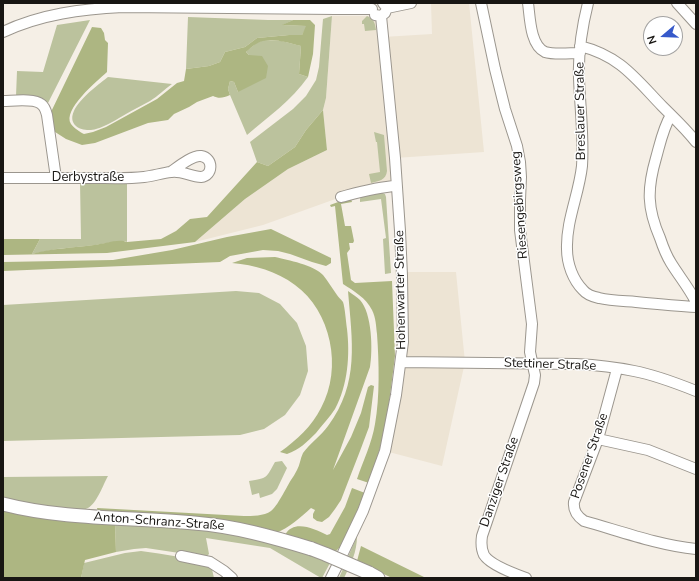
<!DOCTYPE html>
<meta charset="utf-8">
<style>
body{margin:0}
#map{position:relative;width:699px;height:581px;overflow:hidden;background:#f5efe6;font-family:"Nunito Sans",sans-serif}
canvas{display:block}
.frame{position:absolute;inset:0;border:4px solid #181613;pointer-events:none}
.north{position:absolute;left:643px;top:16px;width:40px;height:40px;box-sizing:border-box;background:#fff;border:1px solid #a3a2a1;border-radius:50%;rotate:251deg;font-size:11px;font-weight:700;line-height:16px;text-align:center;color:#181613}
.north::after{content:'';display:block;margin:auto;width:14px;height:18px;background:#3659ca;clip-path:polygon(50% 0,100% 100%,50% 72%,0 100%)}
</style>
<div id="map">
<canvas width="699" height="581"></canvas>
<div class="frame"></div>
<div class="north">N</div>
</div>
<script>
const g = document.querySelector('canvas').getContext('2d');
g.lineJoin = 'round';
function fill(path, color) {
  g.fillStyle = color;
  g.fill(path, 'evenodd');
}
function strokePath(path, color, width, dash) {
  g.strokeStyle = color;
  g.lineWidth = width;
  g.lineCap = dash ? 'butt' : 'round';
  g.setLineDash(dash || []);
  g.stroke(path);
}
function label(font, color, halo, rows, align = 'center') {
  g.font = font + ' "Nunito Sans",sans-serif';
  g.lineWidth = 3;
  g.setLineDash([]);
  g.textBaseline = 'middle';
  g.strokeStyle = halo;
  g.fillStyle = color;
  for (const [text, x, y, turn = 0] of rows) {
    g.save();
    g.translate(x, y);
    g.rotate((+turn || 0) * Math.PI / 180);
    g.textAlign = isNaN(turn) ? turn : align;
    if (halo) g.strokeText(text, 0, 0);
    g.fillText(text, 0, 0);
    g.restore();
  }
}
fill(new Path2D(`
 M431,3H469L484,152L395,158L396,186L341,197L263,225L195,242L245,199L288,169L327,150L323,110L326,98L332,16H381L383,37L432,34Z
 M402,272H456L465,362L442,466L385,451L398,384Z`), '#ede4d4');
fill(new Path2D(`
 M332,16L326,98L323,110L306,130L295,147L268,166L257,162L250,142L293,109L306,96L316,80L319,67L323,19Z
 M367,16C374,19 375,23 376,30L365,31L364,24H362V21Z
 M188,17L268,20H293L283,25L307,26L302,35H289L257,38L245,47L225,52L220,62L209,66L186,69Z
 M90,20L48,103L41,98L16,96L17,71L43,72L57,25Z
 M264,40L282,41L301,46L299,74L308,77C292,100 268,117 247,135L230,95L228,89L230,81L234,82L238,92L249,55L246,52L256,43Z
 M108,77L172,84C165,89 158,96 150,101C143,105 134,109 126,114C117,119 107,126 96,129C90,131 80,130 76,126C61,111 98,85 108,77Z
 M374,132L384,135L387,171C386,180 379,181 371,183L369,174L380,172L377,142H376Z
 M80,182H127V242L125,241L113,242L96,245L57,249L32,254L40,239H81Z
 M380,192L385,194L386,197L391,273L385,274L383,239L386,238L381,199L360,202V199L361,196Z
 M236,291L259,293L280,304L297,323L306,346L308,371L300,395L285,415L264,429L240,435L3,441V305Z
 M282,461L287,468L277,489L272,494L260,498L259,493L252,495L249,481C268,478 266,478 275,462Z
 M108,476C103,485 97,503 88,508C75,515 19,502 3,499V477Z
 M115,523L225,531L310,554L330,563L322,578H321L270,548L206,538L209,554L206,557L146,548L134,549L116,552Z
 M357,536C357,552 351,564 344,578H339Z
 M141,551C164,554 190,558 211,565L214,578H81L84,563L125,553Z`), '#bbc29d');
fill(new Path2D(`
 M293,20H310L315,25L313,54L308,77L299,74L301,46C288,43 268,36 256,44C252,46 249,50 246,52L249,55L262,56L268,66L266,78L238,92L234,82L230,81L228,89L230,95C223,98 219,99 213,96L197,102L189,107L174,114L168,120L148,123L95,143L82,145L66,139L52,130L50,114L92,27L101,28L104,33L105,40L108,43L107,72C97,81 62,110 71,124C74,128 80,132 84,134L93,132L106,127L157,99L177,83L184,81L186,69L209,66L220,62L225,52L245,47L257,38L289,35H302L306,26L282,25Z
 M323,110L327,150L288,169L245,199L195,242L107,253L3,255V239H40L32,254C52,248 73,248 94,245C103,244 119,238 127,242L161,239L176,231L190,219L207,217L257,162L268,166L295,147L306,130Z
 M349,198L351,199L352,202L341,204L345,226H351L354,241L353,243H349L350,249L347,253L351,280L355,283L392,281L395,356L389,404L380,448L369,483L357,479C363,461 372,443 375,424C380,397 379,362 377,334C376,326 376,318 372,310C366,298 354,291 343,284L335,206L331,207L330,205Z
 M271,229L331,258V263L326,266L312,262L290,254L278,251L263,250L230,256L220,262L3,271V262L113,260L172,250L227,237Z
 M275,257C288,260 314,265 323,275C328,281 332,288 337,295C338,297 341,299 343,302C345,308 346,322 347,329C350,355 348,385 335,409C330,417 322,425 316,433C307,442 299,450 287,454L280,452C297,440 312,426 321,408C343,368 331,311 295,285C276,271 255,265 232,263L247,258Z
 M348,291C352,294 357,297 360,300C372,313 373,350 370,367L333,470L351,437L361,413L368,387L371,385L374,386L369,427L360,451L341,500L335,509L329,517L322,522L317,521L313,518V514L315,510L311,508C301,517 289,528 276,533L98,512L97,508L244,516C252,516 264,516 271,511C277,507 286,488 291,480C293,477 295,474 297,470C300,465 300,459 303,453C310,443 321,436 328,426C360,383 352,341 348,291Z
 M352,488L365,493L342,545L335,552L285,535C294,519 314,529 327,535L330,534L345,507Z
 M3,508L115,523L116,552L85,560L81,578H3Z
 M361,546L426,578H392L357,561Z`), '#adb682');
const minor = new Path2D(`
 M481,3L495,69L505,109L517,146L520,162L521,177L520,200V230L532,324L530,352L535,375L534,383L482,536C481,543 481,549 484,555C490,565 515,574 526,578
 M528,3C530,17 530,45 545,52C554,55 570,53 580,53
 M588,3C582,27 578,53 579,78C580,107 584,137 582,166C579,194 566,221 567,249C567,264 573,280 583,290C587,295 594,297 599,298C611,301 624,301 636,302C656,304 676,306 696,307
 M677,3L696,24
 M387,8L411,3
 M375,15L381,16L385,13L387,8L383,3
 M3,32C41,14 82,9 123,7L336,9H372
 M580,46C620,56 635,78 662,106C673,117 686,129 696,142
 M3,101C12,101 34,98 41,104C44,106 46,111 47,115L56,178
 M671,115C663,128 660,144 656,158C647,189 647,208 660,238C663,247 666,255 671,263C679,276 689,288 696,302
 M3,178C33,178 62,178 92,178C109,178 127,179 144,177C153,176 162,173 171,172C181,170 191,177 201,177C213,176 214,158 201,156C193,155 179,166 172,171
 M341,197C360,192 377,187 396,186
 M401,362L576,364C595,365 615,367 634,371C655,375 676,383 696,391
 M617,369L598,439L574,502C573,511 577,516 584,521C620,531 658,545 696,549
 M598,439L648,450L696,469
 M342,555L363,511L385,451L396,395L403,342L402,276L400,231L395,158L381,16
 M181,556L210,562L224,571L232,578
 M331,578L337,566`);
const major = new Path2D(`
 M3,504C65,520 130,517 194,523C234,526 273,537 312,549
 M369,573L378,578`);
strokePath(minor, '#9b968e', 12);
strokePath(major, '#9b968e', 15);
strokePath(minor, '#fff', 10);
strokePath(major, '#fff', 13);
const majorBridge = new Path2D(`
 M312,549L325,554L369,573`);
strokePath(majorBridge, '#9b968e', 15, []);
strokePath(majorBridge, '#fff', 13);
label('13px', '#181613', '#fff', [
 ["Breslauer Straße",581,111,-91],
 ["Derbystraße",88,178],
 ["Riesengebirgsweg",520,205,-94],
 ["Hohenwarter Straße",401,290,-91],
 ["Stettiner Straße",550,365,2],
 ["Posener Straße",590,456,-71],
 ["Danziger Straße",500,482,-71],
 ["Anton-Schranz-Straße",159,522,4]
]);
</script>
